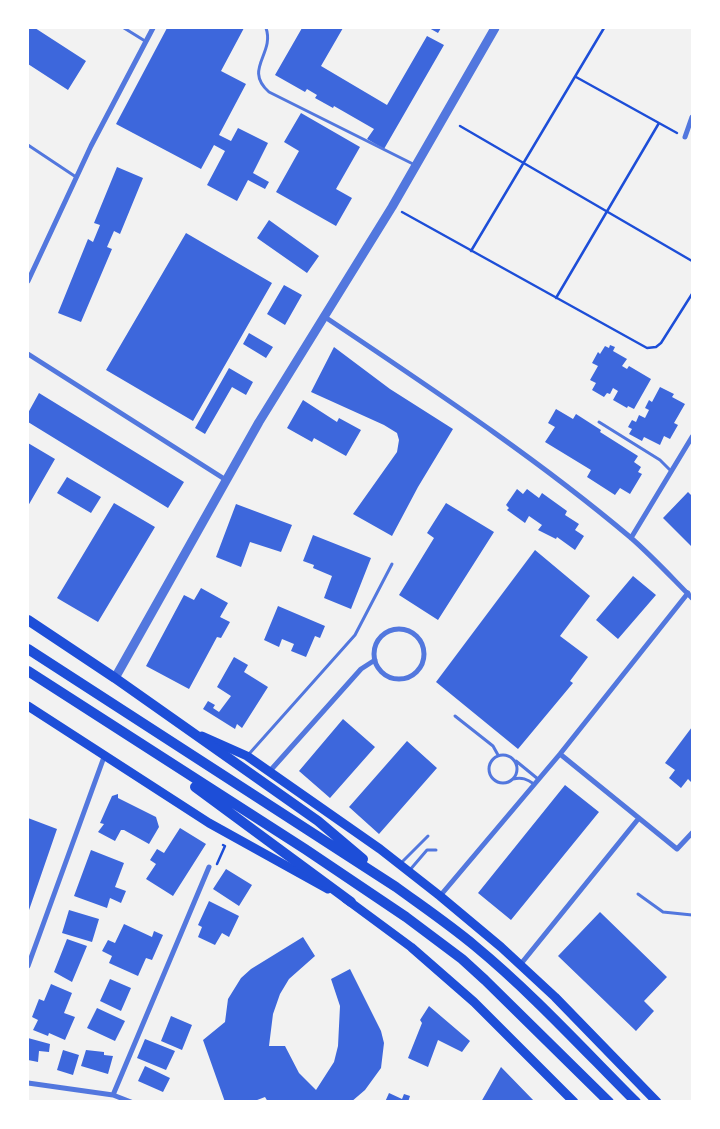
<!DOCTYPE html>
<style>
body{margin:0}
#map{position:relative;width:720px;height:1129px;overflow:hidden;background:#f2f2f2;font-family:Lato,sans-serif}
canvas{display:block}
.frame{position:absolute;inset:0;border:29px solid #fff;pointer-events:none}
</style>
<div id="map">
<canvas width="720" height="1129"></canvas>
<div class="frame"></div>
</div>
<script>
const g = document.querySelector('canvas').getContext('2d');
g.lineJoin = 'round';
function fill(path, color) {
  g.fillStyle = color;
  g.fill(path, 'evenodd');
}
function strokePath(path, color, width, dash) {
  g.strokeStyle = color;
  g.lineWidth = width;
  g.lineCap = dash ? 'butt' : 'round';
  g.setLineDash(dash || []);
  g.stroke(path);
}
fill(new Path2D(`
 M28,28H35L86,61L68,90L28,64Z
 M167,28H244L221,71L246,84L219,135L231,141L238,128L268,143L253,173L269,182L265,189L248,180L237,201L207,185L225,151L214,145L201,169L116,124Z
 M302,28H343L321,66L387,105L427,36L444,45L384,149L367,139L374,129L334,106L333,108L315,98L317,95L307,89L305,92L275,75Z
 M429,28H441L438,33Z
 M301,113L360,147L336,189L352,198L336,226L276,192L299,151L284,142Z
 M117,167L143,178L120,234L114,231L107,247L112,249L81,322L58,313L88,239L93,242L100,225L94,223Z
 M269,220L319,256L307,273L257,238Z
 M186,233L272,283L193,421L106,370Z
 M284,285L302,295L285,325L267,314Z
 M249,333L273,347L266,358L243,344Z
 M610,345L615,347L613,351L627,359L622,366L627,369L629,366L651,379L634,409L628,406L627,408L613,400L618,391L613,388L610,394L607,393L604,397L592,390L596,383L590,380L598,366L592,363L598,352L600,354L605,346L609,348Z
 M334,347L390,389L453,429L418,487L392,536L353,514L397,452L399,440L397,433L384,425L311,392Z
 M229,368L253,382L246,395L232,387L205,434L195,428Z
 M660,387L674,394L672,397L685,404L674,423L678,425L670,439L664,436L660,445L644,437L642,441L629,434L632,429L628,427L632,420L636,422L639,415L645,418L649,410L645,408L649,400L652,402Z
 M39,393L184,482L168,508L28,422V413Z
 M303,400L337,422L339,418L361,430L346,456L314,438L312,442L287,428Z
 M556,409L573,419L576,414L601,430L600,432L638,456L634,462L641,467L638,472L642,474L630,494L620,488L615,495L587,477L591,470L545,442L555,427L548,423Z
 M28,443L55,459L28,506Z
 M67,477L101,497L91,513L57,493Z
 M517,489L523,494L527,489L539,498L542,493L567,511L565,515L579,524L575,530L584,536L575,550L557,537L556,539L538,530L542,525L529,516L525,523L507,510L509,508L506,505Z
 M688,492L692,496V547L663,518Z
 M114,503L155,527L98,622L57,598Z
 M446,503L494,532L438,620L399,595L434,538L427,533Z
 M236,504L292,525L281,552L250,542L241,567L216,557Z
 M313,535L371,558L351,609L324,598L332,576L313,568L314,565L303,561Z
 M535,550L590,596L560,636L588,657L570,681L573,683L518,749L436,682Z
 M633,576L656,595L618,639L596,620Z
 M201,588L228,603L220,617L230,622L221,638L217,637L189,689L146,666L184,595L194,600Z
 M278,606L325,626L320,638L315,636L306,657L291,651L294,644L282,639L279,647L264,640Z
 M234,657L248,665L244,672L268,687L242,728L237,724L235,729L203,709L208,701L215,705L213,708L219,712L231,696L217,687Z
 M343,719L375,747L330,798L299,771Z
 M692,727V783L688,779L681,788L669,778L675,770L665,763Z
 M407,741L437,768L379,834L349,807Z
 M565,785L599,812L511,920L478,893Z
 M118,794V798L156,817L159,827L149,844L124,830H121L115,841L98,832L104,824L100,823L112,796Z
 M28,818L57,829L28,913Z
 M180,828L206,844L173,896L146,879L156,864L150,860L157,849L164,853Z
 M91,850L124,863L115,887L126,891L121,903L110,898L107,908L74,896Z
 M226,869L252,885L239,906L213,889Z
 M209,901L239,916L229,937L222,933L215,945L198,937L202,927L198,925Z
 M69,910L99,919L92,942L62,933Z
 M600,912L667,977L644,1001L654,1011L636,1031L558,956Z
 M124,924L152,937L154,931L163,935L152,960L146,958L138,976L109,963L112,956L102,951L108,940L115,943Z
 M303,937L315,956L289,979L280,994L273,1014L269,1046H285L299,1073L316,1090L334,1062L338,1046L340,1006L331,979L350,969L381,1031L384,1043L381,1068L365,1090L351,1102H268L265,1097L252,1102H225L203,1040L225,1022L228,999L241,978L251,969Z
 M67,939L87,946L72,982L54,972Z
 M110,979L131,988L121,1011L100,1001Z
 M51,984L72,993L64,1013L75,1017L65,1040L49,1033L48,1036L33,1030L38,1020L32,1017L39,999L44,1001Z
 M429,1006L470,1041L462,1052L438,1040L428,1067L408,1058L422,1023L420,1020Z
 M97,1008L125,1021L115,1041L87,1028Z
 M171,1016L192,1025L182,1050L161,1041Z
 M28,1038L50,1044L49,1052L39,1051L38,1062L28,1060Z
 M145,1039L175,1051L166,1070L137,1058Z
 M63,1050L79,1055L73,1075L57,1070Z
 M86,1050L104,1052V1055L113,1056L108,1074L81,1066Z
 M145,1066L170,1078L163,1092L138,1081Z
 M501,1067L535,1102H481Z
 M389,1093L402,1099L404,1094L410,1096L408,1102H385Z`), '#3d67dc');
strokePath(new Path2D(`
 M576,77L677,133
 M460,126L692,261
 M402,212L647,348L656,347L661,343L692,294
 M471,251L604,28
 M556,298L659,123
 M217,864L225,846L223,845`), '#1d4ed8', 2.5);
strokePath(new Path2D(`
 M124,28L145,41
 M266,28C275,54 243,69 269,92L415,165
 M28,145L76,177
 M599,422L660,460L671,471
 M455,716L493,746L498,755
 M249,754L355,635L392,564
 M489 769a14 14 0 1 1 28 0a14 14 0 1 1-28 0Z
 M516,761L538,779
 M513,779C522,777 527,779 534,784
 M400,864L428,836
 M409,871L427,850H436
 M638,894L663,912L692,915`), '#5277de', 3);
strokePath(new Path2D(`
 M685,137L692,117
 M28,281L91,146L153,28
 M325,317C429,387 534,456 630,537C652,556 672,578 692,598
 M28,354L226,480
 M631,538L692,437
 M374 654a25 25 0 1 1 50 0a25 25 0 1 1-50 0Z
 M560,754L677,849L692,833
 M269,772L361,669L375,660
 M440,896L560,754L688,593
 M520,965L639,818
 M28,966L104,757
 M28,1083L113,1095L131,1102
 M113,1095L209,867`), '#5277de', 5);
strokePath(new Path2D(`
 M115,678L259,422L392,207L495,28`), '#5277de', 9);
strokePath(new Path2D(`
 M28,706L209,823L328,889
 M202,736L247,756L380,849L440,896L501,947L555,997L657,1102
 M346,899L411,947L474,1002L574,1102`), '#1d4ed8', 9);
strokePath(new Path2D(`
 M28,620L115,678L318,821L363,859
 M28,649L396,887C422,906 450,925 475,946C532,993 583,1049 636,1102
 M28,671L305,849L406,917L462,959L485,980L609,1102
 M195,787L351,902`), '#1d4ed8', 10);
</script>
